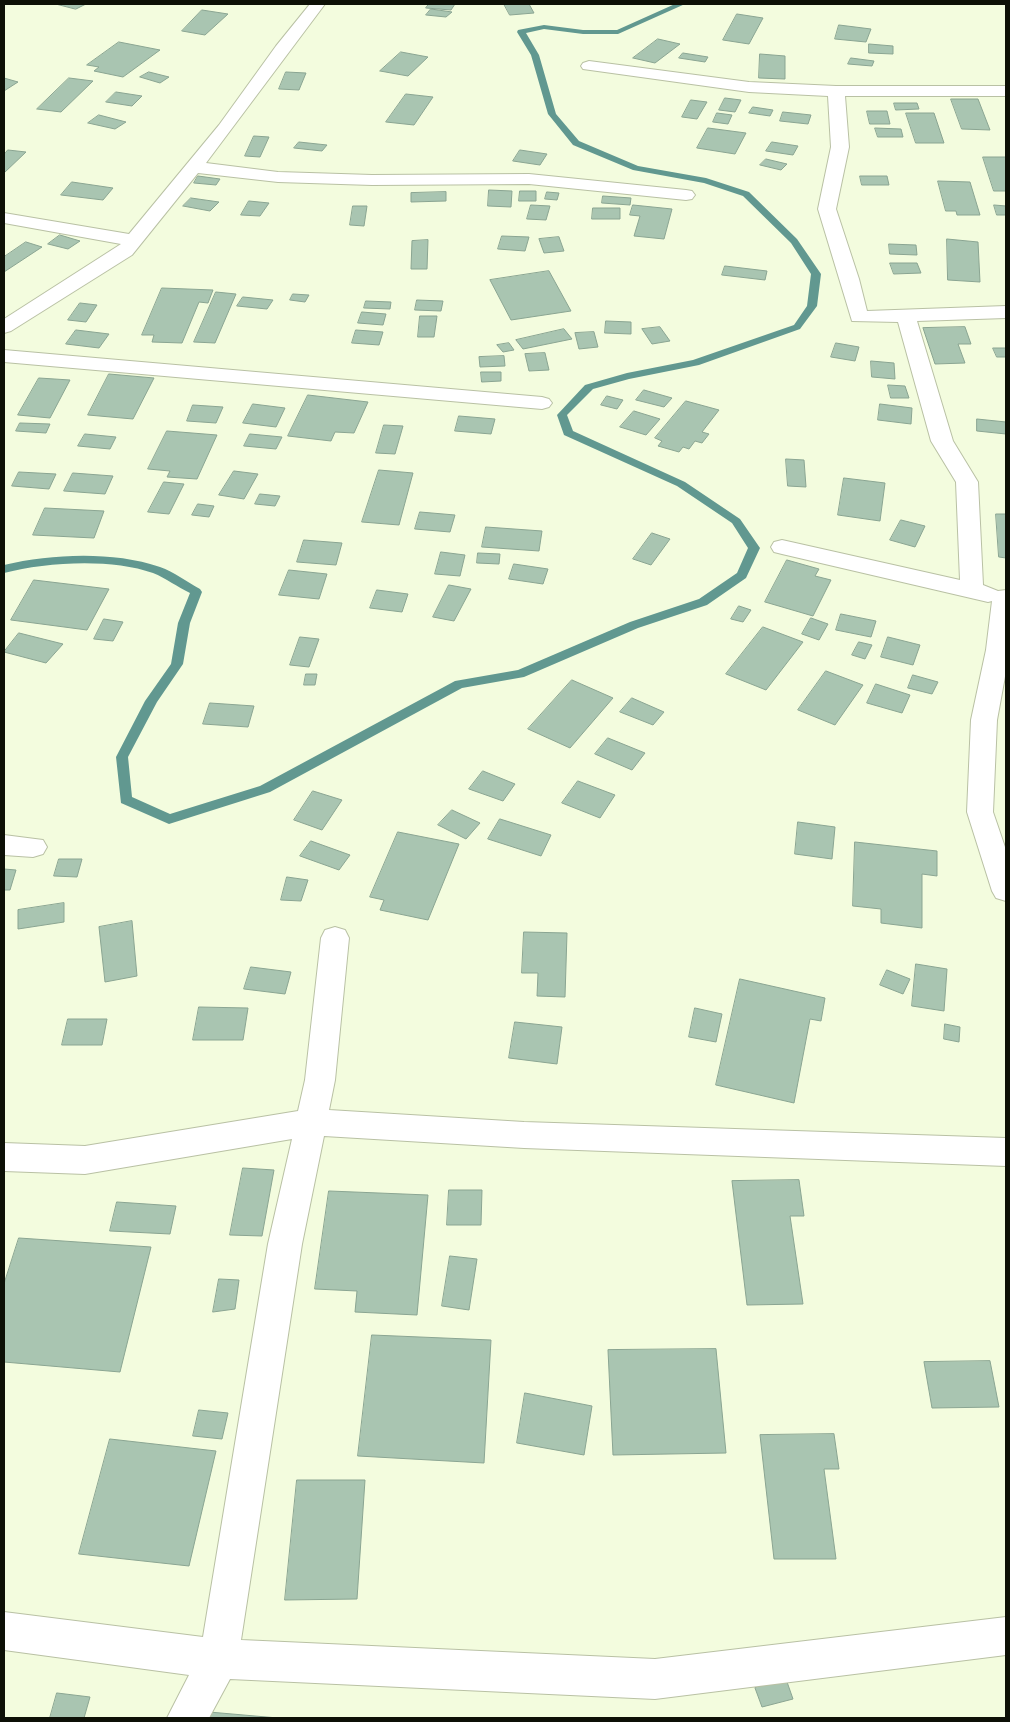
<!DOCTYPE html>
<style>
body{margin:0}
#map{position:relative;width:1010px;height:1722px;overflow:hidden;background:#f3fcde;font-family:"Libre Baskerville",serif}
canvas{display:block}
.frame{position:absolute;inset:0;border:5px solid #0d1006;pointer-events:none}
</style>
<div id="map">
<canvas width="1010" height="1722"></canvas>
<div class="frame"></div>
</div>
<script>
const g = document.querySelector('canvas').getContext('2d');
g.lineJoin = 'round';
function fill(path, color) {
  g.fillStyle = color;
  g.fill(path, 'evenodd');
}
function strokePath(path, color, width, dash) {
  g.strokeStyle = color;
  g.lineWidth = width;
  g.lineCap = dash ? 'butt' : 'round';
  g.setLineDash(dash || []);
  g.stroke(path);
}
fill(new Path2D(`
 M675,4H685L618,34H583L544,29L526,33L539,55L556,114L579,141L638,166L706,178L749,192L797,239L821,274L817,306L800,329L699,365L629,379L593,389L567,415L573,431L685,482L740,519L760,548L746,578L707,605L638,628L524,677L462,688L270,792L169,824L121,803L116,757L145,701L171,664L178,623L190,593C177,587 166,578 153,573C111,558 46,562 4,573V565C52,554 112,551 160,567C174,572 187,582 200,589L202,592L190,623L183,664L157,702L128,757L132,797L170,814L260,786L455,681L518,670L630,622L699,599L737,573L748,548L732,523L677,486L564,435L557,415L585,385L627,373L693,360L794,325L807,306L811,274L791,243L743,196L704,183L633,170L573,145L548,114L531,55L517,32L518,30L544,25L583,30H617Z`), '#619890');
const building = new Path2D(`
 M56,4H86L76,9Z
 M429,4H455L451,10L426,8Z
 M504,4H529L534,13L510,15Z
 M431,9L452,12L446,17L426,15Z
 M202,10L228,14L205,35L182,31Z
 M737,14L763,18L749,44L723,40Z
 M839,25L871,29L866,42L835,39Z
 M658,39L680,44L655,63L633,58Z
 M119,42L160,50L123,77L94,71L99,67L87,65Z
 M869,44L893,46V54L869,53Z
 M401,52L428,57L408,76L380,71Z
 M683,53L708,57L705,62L679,58Z
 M760,54L785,56V79L759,78Z
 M851,58L874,61L872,66L848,64Z
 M149,72L169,77L160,83L140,77Z
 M286,72L306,73L299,90L279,89Z
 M4,78L18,82L4,91Z
 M69,78L93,81L61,112L37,109Z
 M116,92L142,96L132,106L106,102Z
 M406,94L433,97L414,125L386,122Z
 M725,98L741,100L735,112L719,110Z
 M951,99H978L990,130L962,129Z
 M691,100L707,102L697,119L682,117Z
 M894,103H917L919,109L896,110Z
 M753,107L773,110L770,116L749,113Z
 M867,111H887L890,124H870Z
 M783,112L811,115L808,124L780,121Z
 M717,113L732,115L728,124L713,122Z
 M906,113H934L944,143H916Z
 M99,115L126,122L115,129L88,123Z
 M708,128L746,133L735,154L697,148Z
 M875,128L901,129L903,137H878Z
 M254,136L269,137L260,157L245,156Z
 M299,142L327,145L322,151L294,148Z
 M772,142L798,146L793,155L766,151Z
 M8,150L26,152L4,173V155Z
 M520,150L547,154L540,165L513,161Z
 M983,157H1006V191H994Z
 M766,159L787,164L781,170L760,165Z
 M198,176L220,179L216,185L194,183Z
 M860,176H887L889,185H862Z
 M938,181L970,182L980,215H957L956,211H946Z
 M72,182L113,188L103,200L61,195Z
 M489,190L512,191L511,207L488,206Z
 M520,191H536V201H519Z
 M446,192V201L411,202V193Z
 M547,192L559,193L557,200L545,199Z
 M603,196L631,198L630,205L602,203Z
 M191,198L219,202L210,211L183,206Z
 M249,201L269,203L260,216L241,215Z
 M531,205L550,206L546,220L527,219Z
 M633,205L672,209L664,239L634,236L640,216L630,215Z
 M994,205L1006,206V215H997Z
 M353,206H367L364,226L350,225Z
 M593,208H620V219H592Z
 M60,235L80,241L68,249L48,244Z
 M502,236L529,237L525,251L498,249Z
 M559,237L564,251L544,253L539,239Z
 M947,239L978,242L980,282L948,280Z
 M428,240L427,269H411L412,241Z
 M26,242L42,247L4,272V257Z
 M889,244L916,245L917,255L890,254Z
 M890,263H917L921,273L894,274Z
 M725,266L767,271L765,280L722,275Z
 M549,271L571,311L511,320L490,280Z
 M162,288L213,290L208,303L199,302L182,343L152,342L154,335H142Z
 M216,292L236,294L215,343L194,342Z
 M293,294L309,295L305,302L290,300Z
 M243,297L273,300L267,309L237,306Z
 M417,300L443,301L441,311L415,310Z
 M366,301L391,302L390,309L364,308Z
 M80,303L97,305L86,322L68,320Z
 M362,312L386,314L383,325L358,323Z
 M420,316H437L434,337H418Z
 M606,321L631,322V334L605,333Z
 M660,327L670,341L652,344L642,329Z
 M965,327L971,344H958L965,363L935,364L923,328Z
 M564,329L572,339L523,349L516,340Z
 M76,330L109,334L99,348L66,344Z
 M356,330L383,332L379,345L352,343Z
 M594,332L598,347L579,349L575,333Z
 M509,343L514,350L503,352L497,345Z
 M836,343L859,347L855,361L831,357Z
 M993,348H1006V357H997Z
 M545,353L549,370L529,371L525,354Z
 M504,356L505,366L480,367L479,357Z
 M871,361L894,363L895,379L872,377Z
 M481,372H501V381L482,382Z
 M109,374L154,378L133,419L88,415Z
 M39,378L70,380L50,418L18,415Z
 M888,385L905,386L909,398H891Z
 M644,390L672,398L664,407L636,400Z
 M308,395L368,402L354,433L335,432L331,441L288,436Z
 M607,396L623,400L617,409L601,405Z
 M686,401L719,410L702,432L709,434L702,443L695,441L689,449L683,447L679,452L658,446L662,441L655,438Z
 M253,404L285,408L276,427L243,423Z
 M880,404L912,408L911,424L878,420Z
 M193,405L223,407L216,423L187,421Z
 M634,411L660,419L646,435L620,427Z
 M459,416L495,419L491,434L455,431Z
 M977,419L1006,422V434L977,431Z
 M20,423L50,424L46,433L16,431Z
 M384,425L403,426L395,454L376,453Z
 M167,431L217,435L197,479L167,477L170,471L148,469Z
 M85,434L116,437L110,449L78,446Z
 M250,434L282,437L276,449L244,446Z
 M786,459L804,460L806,487L788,486Z
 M379,470L413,473L399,525L362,522Z
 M234,471L258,474L244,499L219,495Z
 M19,472L56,474L49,489L12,486Z
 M73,473L113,476L105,494L64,491Z
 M844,478L885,483L880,521L838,515Z
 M164,482L184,484L169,514L148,512Z
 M260,494L280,496L275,506L255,504Z
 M198,504L214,506L209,517L192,515Z
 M45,508L104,511L94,538L33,535Z
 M420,512L455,515L450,532L415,529Z
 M996,514H1006V558L999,557Z
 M901,520L925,526L915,547L890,540Z
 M486,527L542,531L539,551L482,547Z
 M652,533L670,539L651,565L633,559Z
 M304,540L342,543L336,565L297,562Z
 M441,552L465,555L460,576L435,574Z
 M478,553L500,554L499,564L477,563Z
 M787,560L819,569L815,576L831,580L813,616L765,602Z
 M514,564L548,569L543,584L509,579Z
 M289,570L327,574L319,599L279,595Z
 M34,580L109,589L87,630L11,620Z
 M449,585L471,589L454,621L433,617Z
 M377,590L408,594L402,612L370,608Z
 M739,606L751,610L743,622L731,619Z
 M841,614L876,621L871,637L836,630Z
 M811,618L828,624L819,640L802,634Z
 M104,619L123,622L113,641L94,639Z
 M763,627L803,642L766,690L726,674Z
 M19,633L63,644L46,663L4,652Z
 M300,637L319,639L309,667L290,665Z
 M888,637L920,645L913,665L881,657Z
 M859,642L872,645L865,659L852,655Z
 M826,671L863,685L835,725L798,710Z
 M306,674H317L315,685H304Z
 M913,675L938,682L932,694L908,688Z
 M572,680L613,698L570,748L528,729Z
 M876,684L910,695L902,713L867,703Z
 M632,698L664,712L653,725L620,712Z
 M210,703L254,706L248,727L203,724Z
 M608,738L645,753L632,770L595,754Z
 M483,771L515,784L503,801L469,789Z
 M578,781L615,795L600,818L562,803Z
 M313,791L342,800L322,830L294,820Z
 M452,810L480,823L466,839L438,825Z
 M500,819L551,835L541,856L488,839Z
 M798,822L835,827L832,859L795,854Z
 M398,832L459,844L428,920L380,910L384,900L370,897Z
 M311,841L350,855L339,870L300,856Z
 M855,842L937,851V876L922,874V928L881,923V909L853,906Z
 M59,859H82L77,877L54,876Z
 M4,869L16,870L10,890H4Z
 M287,877L308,880L301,901L281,900Z
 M64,903V922L18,929V910Z
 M132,921L137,976L105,982L99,927Z
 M524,932L567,933L565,997L537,996L538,973H522Z
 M916,964L947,969L944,1011L912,1006Z
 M251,967L291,972L285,994L244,989Z
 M887,970L910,979L903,994L880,985Z
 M740,979L825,998L821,1021L810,1019L794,1103L716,1085Z
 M199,1007L248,1008L243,1040H193Z
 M695,1008L722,1014L716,1042L689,1037Z
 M68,1019H107L102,1045H62Z
 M515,1022L562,1027L557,1064L509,1058Z
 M945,1024L960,1027L959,1042L944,1039Z
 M243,1168L274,1170L262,1236L230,1235Z
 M799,1180L804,1216H790L803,1304L747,1305L732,1181Z
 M449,1190H482L481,1225H447Z
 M329,1191L428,1195L417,1315L355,1312L357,1291L315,1289Z
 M117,1202L176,1206L170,1234L110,1231Z
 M19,1238L151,1247L120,1372L4,1362V1284Z
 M450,1256L477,1259L469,1310L442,1306Z
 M219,1279L239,1280L235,1309L213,1312Z
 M372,1335L491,1340L484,1463L358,1456Z
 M716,1349L726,1453L613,1455L608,1350Z
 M990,1361L999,1407L932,1408L924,1362Z
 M525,1393L592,1406L584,1455L517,1443Z
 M199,1410L228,1413L222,1439L193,1436Z
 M834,1434L839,1469H824L836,1559H774L760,1435Z
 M110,1439L216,1451L189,1566L79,1554Z
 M297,1480H365L357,1599L285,1600Z
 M786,1679L793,1699L762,1707L755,1688Z
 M57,1693L90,1697L84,1718H50Z
 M209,1712L278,1718H208Z`);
fill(building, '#a9c5b1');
strokePath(building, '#8aa592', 1);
const minor = new Path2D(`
 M310,4H325L206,163L278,172L372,175L529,174L686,190L692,191L695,195L692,199L686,200L529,184L372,185L278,182L198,173L132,255L11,331L4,333V319L121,244L4,223V213L129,234L219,125L276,46Z
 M589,61L749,82L836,86H1006V96H845L849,147L836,209L859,279L867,311L1006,306V318L917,321L953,441L978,482L983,585L998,591L1006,590V671L997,720L993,812L1006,850V901L996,898L992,891L967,812L971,720L986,650L992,601L988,602L782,554L774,552L771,547L774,542L782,540L960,580L956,482L931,441L898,322L852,321L818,209L831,147L828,96L749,92L583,69L581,66L583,63Z
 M4,350L542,397L549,399L552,403L549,407L542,409L4,362Z
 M4,835L43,840L47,847L43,854L33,857L4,855Z
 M335,927L345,930L349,938L335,1080L329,1110L524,1122L1006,1138V1166L524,1148L324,1136L302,1244L241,1640L655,1659L1006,1617V1655L655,1699L230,1679L209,1718H167L189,1675L4,1650V1612L203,1637L268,1244L292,1139L85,1174L4,1171V1143L85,1146L298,1111L305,1080L321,938L325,930Z`);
strokePath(minor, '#b9c1a4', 2);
fill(minor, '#fff');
</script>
